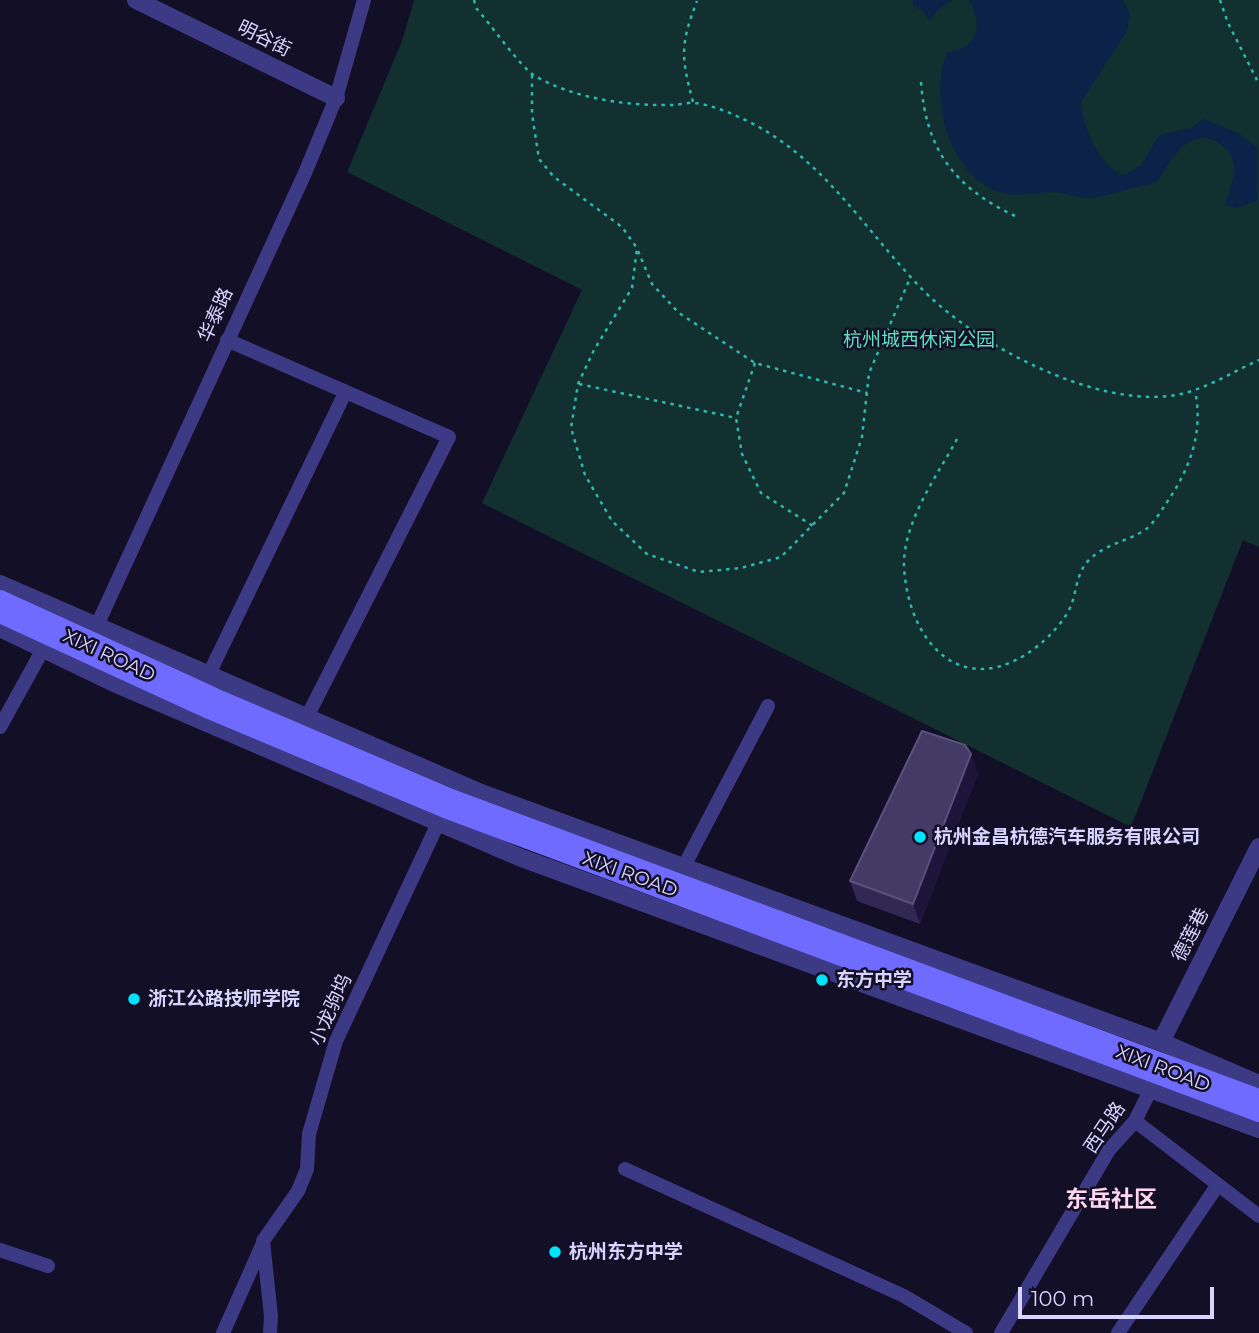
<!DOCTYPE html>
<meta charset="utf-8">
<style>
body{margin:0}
#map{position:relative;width:1259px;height:1333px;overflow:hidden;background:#130f26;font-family:Montserrat,sans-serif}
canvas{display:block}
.scale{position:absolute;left:1018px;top:1287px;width:196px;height:32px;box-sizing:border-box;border:4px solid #d9d4ff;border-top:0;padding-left:9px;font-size:21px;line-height:24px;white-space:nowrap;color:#d9d4ff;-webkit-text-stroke:5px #130f26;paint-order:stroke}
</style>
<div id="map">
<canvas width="1259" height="1333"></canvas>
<div class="scale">100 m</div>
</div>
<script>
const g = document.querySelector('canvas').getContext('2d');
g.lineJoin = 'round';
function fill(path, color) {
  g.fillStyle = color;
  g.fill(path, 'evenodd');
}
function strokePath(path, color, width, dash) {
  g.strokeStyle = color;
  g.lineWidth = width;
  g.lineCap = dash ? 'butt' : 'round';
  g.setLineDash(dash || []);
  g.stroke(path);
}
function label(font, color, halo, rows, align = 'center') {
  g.font = font + ' Montserrat,"Noto Sans SC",sans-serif';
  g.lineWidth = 5;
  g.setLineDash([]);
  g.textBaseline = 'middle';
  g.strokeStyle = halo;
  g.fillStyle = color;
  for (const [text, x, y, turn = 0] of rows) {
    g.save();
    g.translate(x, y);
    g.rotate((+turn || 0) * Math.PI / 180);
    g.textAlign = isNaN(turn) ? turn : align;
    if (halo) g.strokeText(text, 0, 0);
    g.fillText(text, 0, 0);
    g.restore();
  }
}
fill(new Path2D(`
 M414,0H1259V547L1243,540L1131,827L482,503L582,290L347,172L402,41Z`), '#12302f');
fill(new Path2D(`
 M913,0H953L940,8L929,21L923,11L913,6Z
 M969,0H1123L1130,13L1127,31L1081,102C1082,127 1100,166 1123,175L1141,166L1159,135L1190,128L1204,119L1238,133L1258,148L1257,201L1236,208L1225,205C1233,181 1244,158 1217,142C1209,137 1200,137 1191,141C1175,149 1166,170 1156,183C1133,186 1114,195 1093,198C1081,199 1072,195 1061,193C1044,190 1025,197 1007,194C975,189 953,155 945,126C939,102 937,75 948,52C979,49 983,24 969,0Z`), '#0c2248');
strokePath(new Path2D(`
 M474,0L476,8C489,22 521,68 535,76C575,99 628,106 673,105C680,105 688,102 694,103C715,105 740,117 759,127C828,166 867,232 920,287C974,344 1096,409 1176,395C1205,390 1232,372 1259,360
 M1220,0L1228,23L1259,84
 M532,75V114L539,159L554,177L622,227L637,248L632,288L594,350L578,384L571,428L585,475L612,521L647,554L699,572L741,568L781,557L844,493L862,437L869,373L911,276
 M921,82C926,150 954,187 1015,216
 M693,102C681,57 680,45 697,1
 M638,251L652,284L679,313L755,363L867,393
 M755,363L736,418L742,454L761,493L813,526
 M579,384L736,418
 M957,439C937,476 903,522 904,566C908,645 965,704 1039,645C1051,635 1067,618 1072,603C1077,588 1077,572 1089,560C1105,544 1126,542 1145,530C1153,524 1160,513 1165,505C1189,471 1204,433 1195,391`), '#2fb8b0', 2.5, [3.5, 5]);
strokePath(new Path2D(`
 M227,340L449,437L306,719
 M93,634L305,173L336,98L364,0
 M208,676L345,393
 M0,727L47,642
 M683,868L768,706
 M1135,1121L1259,1216
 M625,1169L904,1296L966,1333
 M0,1250L48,1266
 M223,1333L263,1243
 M270,1333L271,1316L263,1241L298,1191L307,1169L309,1134L336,1041L442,815
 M1001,1333L1109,1150L1135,1121L1152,1087
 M1118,1333L1217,1186`), '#3d3a85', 14);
strokePath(new Path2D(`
 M136,0L336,98
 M0,584L481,793L1161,1042L1259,1084
 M0,628L114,683L519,857L1259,1129
 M1161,1042L1259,847`), '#3d3a85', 18);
strokePath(new Path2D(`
 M0,599L215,697L451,798L1259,1098
 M0,614L209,710L445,809L1259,1113`), '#6f6bff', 18);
fill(new Path2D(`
 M978,773L920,924L857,901L850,881Z`), '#312854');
fill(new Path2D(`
 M971,754L978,773L920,924L913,904Z`), '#1d163a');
const building = new Path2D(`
 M922,731L965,745L971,754L913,904L850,881Z`);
fill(building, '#433a66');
strokePath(building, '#5a527e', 2);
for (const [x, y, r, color] of [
 [920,837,7,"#00e5ff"],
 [822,980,7,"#00e5ff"],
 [134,999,7,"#00e5ff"],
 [555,1252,7,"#00e5ff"]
]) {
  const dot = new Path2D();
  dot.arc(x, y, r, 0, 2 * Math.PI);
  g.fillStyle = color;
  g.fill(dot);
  strokePath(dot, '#130f26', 2.5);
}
label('19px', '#d9d4ff', '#130f26', [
 ["明谷街",264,39,26],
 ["华泰路",216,315,-66],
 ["XIXI ROAD",109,656,25],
 ["XIXI ROAD",630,875,20],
 ["德莲巷",1191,935,-63],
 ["小龙驹坞",331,1010,-66],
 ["XIXI ROAD",1163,1069,21],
 ["西马路",1105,1128,-56]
]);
label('19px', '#5fe0c0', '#130f26', [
 ["杭州城西休闲公园",919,340]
]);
label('bold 19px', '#d9d4ff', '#130f26', [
 ["杭州金昌杭德汽车服务有限公司",934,837],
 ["东方中学",836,980],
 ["浙江公路技师学院",148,999],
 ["杭州东方中学",569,1252]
], 'left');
label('bold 23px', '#ffd6f0', '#130f26', [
 ["东岳社区",1111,1200]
]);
</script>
